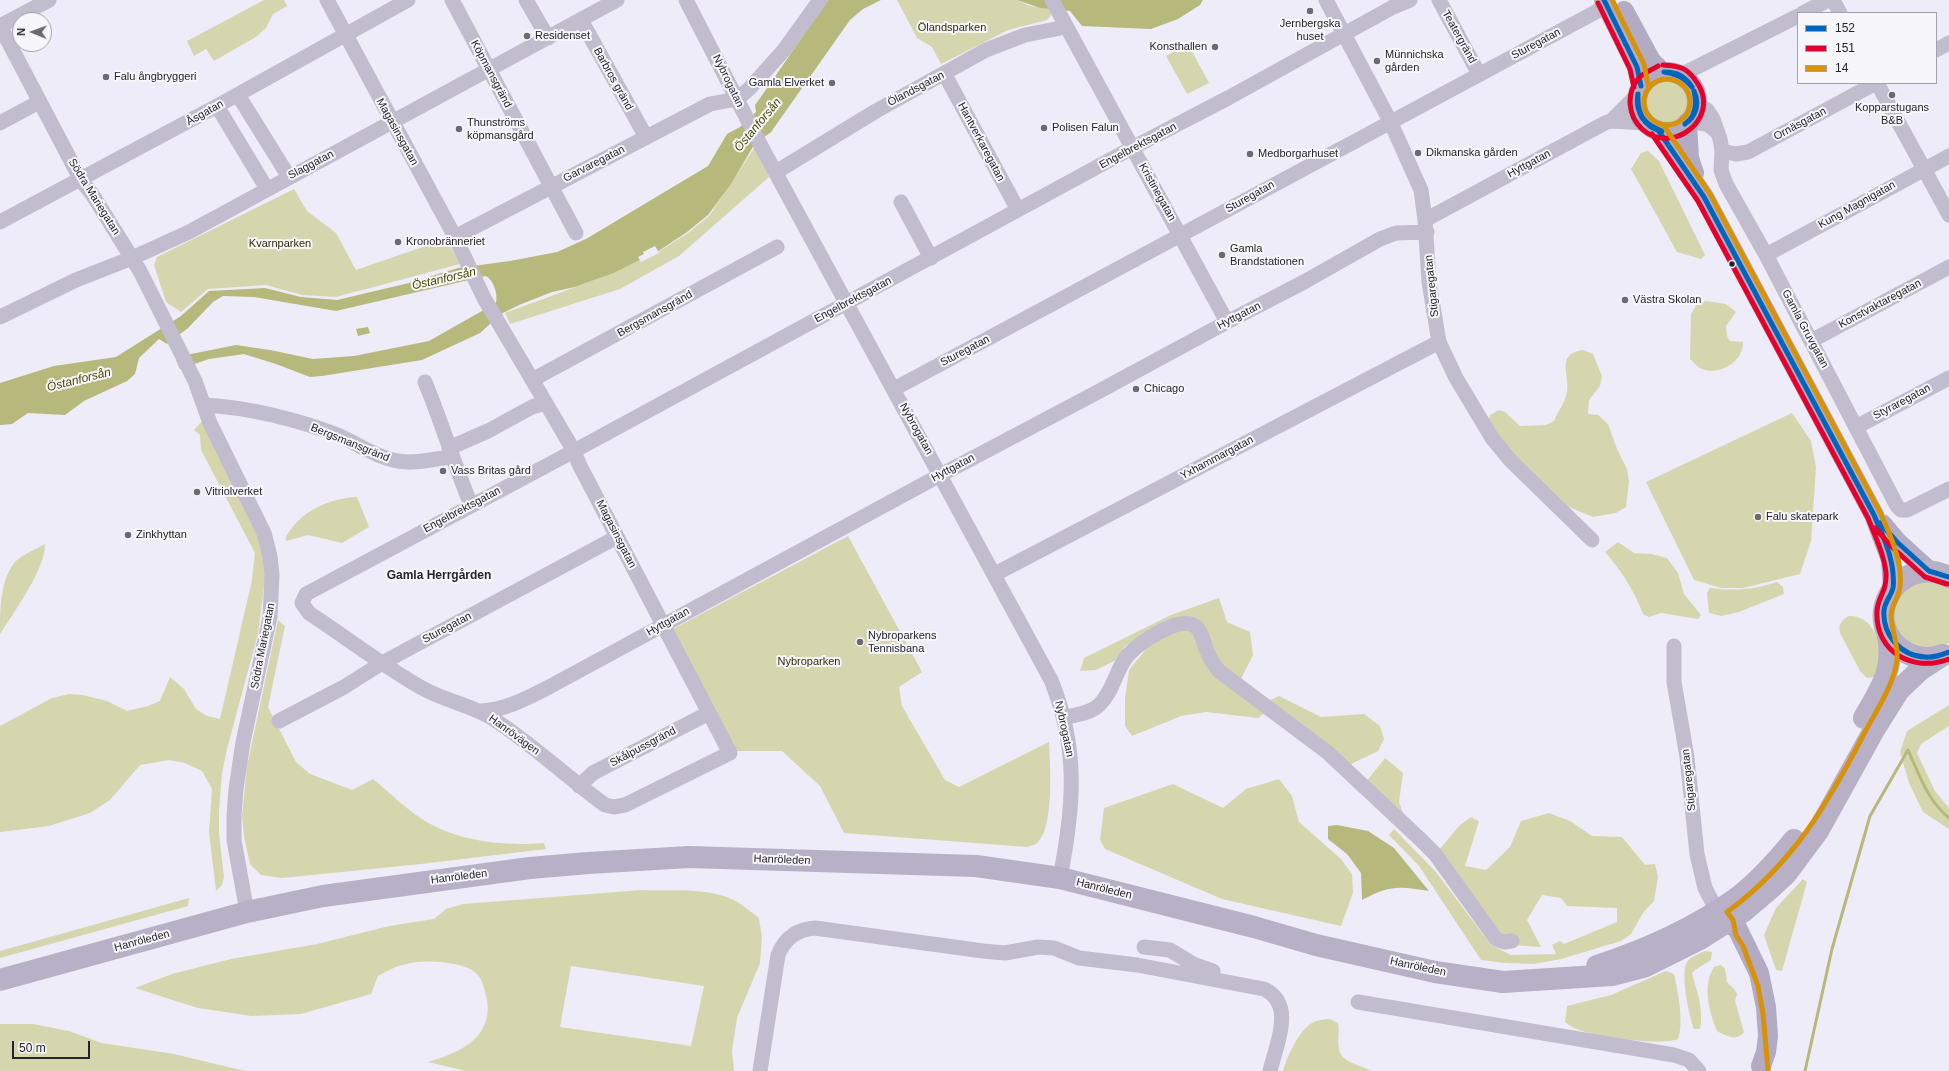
<!DOCTYPE html>
<meta charset="utf-8">
<style>
body{margin:0}
#map{position:relative;width:1949px;height:1071px;overflow:hidden;background:#eeecf8;font-family:Helvetica,sans-serif}
canvas{display:block}
.legend{position:absolute;left:1797px;top:12px;width:140px;height:72px;box-sizing:border-box;background:#f7f6fb;border:1px solid #a3a2a8;margin:0;padding:5px 7px;list-style:none;font-size:12px;color:#25232c}
.legend li{display:flex;align-items:center;gap:8px;height:20px}
.legend b{width:20px;border:1px solid #a3a2a8}
.north{position:absolute;left:12px;top:12px;width:40px;height:40px;box-sizing:border-box;background:#f7f6fb;border:1px solid #a3a2a8;border-radius:50%;rotate:271deg;font-size:11px;font-weight:700;line-height:16px;text-align:center;color:#25232c}
.north::after{content:'';display:block;margin:auto;width:14px;height:18px;background:#6b6973;clip-path:polygon(50% 0,100% 100%,50% 72%,0 100%)}
.scale{position:absolute;left:12px;top:1041px;width:78px;height:18px;box-sizing:border-box;border:2px solid #25232c;border-top:0;padding-left:5px;font-size:12px;line-height:14px;white-space:nowrap;color:#25232c;-webkit-text-stroke:3px #f7f6fb;paint-order:stroke}
</style>
<div id="map">
<canvas width="1949" height="1071"></canvas>
<ul class="legend">
<li><b style="height:5px;background:#0065bd"></b>152</li>
<li><b style="height:5px;background:#e4002b"></b>151</li>
<li><b style="height:5px;background:#d89207"></b>14</li>
</ul>
<div class="north">N</div>
<div class="scale">50 m</div>
</div>
<script>
const g = document.querySelector('canvas').getContext('2d');
g.lineJoin = 'round';
function fill(path, color) {
  g.fillStyle = color;
  g.fill(path, 'evenodd');
}
function strokePath(path, color, width, dash) {
  g.strokeStyle = color;
  g.lineWidth = width;
  g.lineCap = dash ? 'butt' : 'round';
  g.setLineDash(dash || []);
  g.stroke(path);
}
function label(font, color, halo, rows, align = 'center') {
  g.font = font + ' Helvetica,sans-serif';
  g.lineWidth = 4;
  g.setLineDash([]);
  g.textBaseline = 'middle';
  g.strokeStyle = halo;
  g.fillStyle = color;
  for (const [text, x, y, turn = 0] of rows) {
    g.save();
    g.translate(x, y);
    g.rotate((+turn || 0) * Math.PI / 180);
    g.textAlign = isNaN(turn) ? turn : align;
    if (halo) g.strokeText(text, 0, 0);
    g.fillText(text, 0, 0);
    g.restore();
  }
}
fill(new Path2D(`
 M264,0H284L287,6L273,14L266,28L256,37L214,61L206,49L194,56L187,41Z
 M897,0H1017L1030,6L1049,9L1052,14L1047,20L1008,30L941,64L932,47L917,38Z
 M1188,44L1209,83L1187,94L1166,56Z
 M1644 102a23 23 0 1 1 46 0a23 23 0 1 1-46 0Z
 M757,144L769,177L679,256L620,289L510,324L505,313L614,273L661,250L688,233L709,216Z
 M1648,151L1659,161L1705,255L1701,259L1677,252L1631,169L1641,153Z
 M294,189L307,211L336,233L356,270L446,239L460,264L336,297L302,295L266,285L208,289L181,312L166,302L154,265L157,257Z
 M1706,301L1726,304L1736,312L1726,326L1727,336L1730,341L1743,342C1744,361 1720,376 1702,369C1698,368 1694,362 1690,359L1691,314L1697,304Z
 M1583,350L1593,354L1602,376L1600,386L1589,400L1588,414L1598,415L1608,424L1617,449L1627,469L1629,481L1626,507L1616,513L1593,517L1562,504L1501,443L1489,421L1490,415L1499,410L1505,412L1520,426L1546,425L1554,421C1558,411 1565,403 1567,392C1570,374 1555,354 1583,350Z
 M1792,413L1811,441L1816,467L1811,541L1800,574L1743,588H1721L1694,580L1646,482Z
 M204,419L257,530L264,552L265,578L258,634L227,749L222,773L219,811V833L224,877L222,885L216,891L209,832L212,789L202,771L185,763L169,760L140,765L110,800L90,813L49,826L0,832V726L52,698L69,694L83,695L107,701L127,711L148,706L160,701L170,677L184,689L196,709L207,716L220,719L252,580L255,553L201,450L200,435L194,430Z
 M357,497L369,527L342,543L308,535L286,541C285,536 289,532 292,528C307,508 333,498 357,497Z
 M848,536L922,672L899,687L902,706L945,780L959,787L1049,742C1050,763 1055,830 1036,844C1034,845 1030,846 1027,847L844,833L820,786L782,751H733L673,629Z
 M1618,542L1634,553L1652,554L1667,558L1678,573L1684,594L1701,615L1698,619L1661,613L1649,617L1643,614C1635,592 1621,570 1605,552Z
 M45,544C46,568 14,612 0,634C0,609 0,577 17,560C26,553 36,549 45,544Z
 M1919,581L1946,585L1949,588V643L1928,651L1903,642L1891,616L1902,590Z
 M1777,582L1783,587L1784,594L1739,612L1721,616L1709,613L1707,593L1710,588C1737,591 1752,590 1777,582Z
 M1219,598L1227,622L1250,632L1253,655L1241,679L1264,713L1258,718L1206,712L1181,716L1132,736L1125,726V699L1129,670L1147,648L1134,640L1124,647L1120,658L1096,670L1080,671L1084,658L1171,615Z
 M1849,616C1868,615 1880,635 1880,653C1880,660 1877,669 1875,677L1867,678L1860,671L1841,635C1837,626 1841,620 1849,616Z
 M278,620L285,626L268,707L296,762L310,774L352,790L373,779C390,793 407,810 425,821C460,842 505,846 544,843L546,849L421,864L282,878L261,875L250,864L244,837L242,816L247,766Z
 M1279,696L1321,717L1364,714L1380,726L1384,739L1378,751L1347,766L1268,701Z
 M1949,705V726L1921,744L1917,753L1935,791L1949,808V829L1923,812L1909,783L1900,752L1907,731Z
 M1385,758L1403,773L1399,802L1405,818L1366,782Z
 M1279,779L1292,796L1299,822L1341,859L1352,874L1353,893L1341,926L1222,899L1105,849L1100,840L1104,808L1173,784L1223,808L1246,789Z
 M1549,813L1570,821L1592,836L1622,837L1645,865L1655,864L1658,877L1654,901L1643,913L1631,934L1621,941L1561,959L1534,964L1505,963L1481,960L1419,866L1389,835L1394,829L1436,872L1491,945L1511,955L1556,954L1552,945L1560,941L1564,944L1617,922V908L1567,906L1561,898L1542,895L1527,920L1541,947L1512,945L1499,937L1439,850L1460,825L1471,817L1479,821L1465,866L1486,870L1510,847L1521,821Z
 M1803,879L1807,882L1782,971L1776,970L1764,935L1776,908Z
 M642,890C671,891 707,887 734,900C743,905 751,912 759,918L762,938L760,963L737,1018L732,1051L734,1071H466L428,1062C459,1053 493,1038 487,1000C485,992 483,980 477,974C465,961 423,959 406,964C396,966 387,971 378,976L371,994L301,1014L251,1016L198,1008L135,988L172,974L231,959L317,944L389,926L434,919L446,909L463,904ZM571,966L704,986L691,1046L560,1027Z
 M189,898L188,906L0,958V951Z
 M1705,951L1712,952L1711,960L1695,970L1692,973C1697,992 1704,1009 1700,1029H1694C1689,1017 1680,972 1687,962C1691,956 1699,954 1705,951Z
 M1721,965L1725,969L1727,982L1735,990L1737,994L1735,1001L1744,1032C1737,1042 1726,1036 1717,1031C1709,1012 1702,985 1714,967Z
 M1666,971L1674,974C1678,991 1684,1023 1678,1039C1662,1046 1599,1037 1582,1031C1575,1029 1570,1026 1565,1022L1567,1006L1611,995Z
 M1330,1019L1338,1023C1340,1032 1337,1040 1339,1049C1341,1063 1361,1065 1372,1071H1283C1287,1057 1299,1030 1312,1023C1317,1020 1324,1019 1330,1019Z
 M0,1024H33L69,1031L102,1043L174,1054L245,1071H0Z`), '#d6d6ae');
fill(new Path2D(`
 M828,0H881L863,9L850,20L771,132L754,145L731,184L708,215L687,232L660,250L614,273L575,287L552,292L519,305L501,314L480,333L422,360L322,376L310,377L276,364L244,354L209,359L180,369L176,360L191,354L236,345L270,350L313,359L354,356L429,341L496,303C498,294 494,281 486,276L336,311L254,297L223,296L213,302L188,328L167,344L159,339L139,358L135,374L127,381L84,401L65,415L28,413L12,424L0,425V383L54,366L116,357L181,316L209,291L265,288L301,297L337,300L409,283L458,268L510,261L557,252L586,239L708,166L727,134L740,127L756,112L755,105L758,101Z
 M1017,0H1203L1200,5L1178,19L1151,29L1082,26L1070,11L1040,8Z
 M368,327L370,333L358,336L356,329Z
 M1337,825L1368,831L1394,848L1429,891C1399,886 1389,885 1362,900L1361,873L1347,854L1328,839V826Z`), '#b7b87b');
fill(new Path2D(`
 M655,246L659,253L641,262L638,257L644,254L643,252Z`), '#eeecf8');
strokePath(new Path2D(`
 M1805,1071L1832,949L1870,816L1908,750C1919,774 1927,800 1949,818`), '#b7b87b', 3);
strokePath(new Path2D(`
 M327,0L455,237L484,298L574,451L579,464L730,753L625,805L614,807L605,805C567,777 532,744 492,718C471,705 445,701 422,688C383,666 347,638 309,613L302,603L306,594L574,451L1132,148L1228,98L1393,7L1410,0
 M452,0L576,233
 M526,0L548,38
 M686,0L760,144L1051,680C1079,749 1074,806 1060,878
 M1052,0L1227,322
 M1326,0L1390,121L1421,190L1425,220L1429,282L1439,342L1456,378L1492,438L1511,461L1592,540
 M1439,0L1479,74
 M1833,0L1840,13
 M1803,13L1828,0
 M581,20L646,137
 M0,26L81,180L92,194L140,271L195,381L210,423L264,533L270,556L272,575L270,617L243,742L236,789L234,815V840L247,912
 M0,26L49,0
 M1936,50L1949,43
 M944,73L1018,210
 M1681,75L1798,16
 M1877,83L1949,215
 M238,95L289,177
 M1697,104L1707,110L1713,119L1720,139L1722,151L1721,170L1726,184L1766,255L1897,506L1901,510H1907L1949,489
 M217,106L267,189
 M1611,121L1638,94
 M1689,121L1709,125L1717,132
 M0,123L39,102
 M1722,151L1736,154L1748,152L1876,83
 M776,172L876,111L986,50L1025,35L1066,27
 M901,202L931,258
 M1425,220L1605,123L1611,121L1646,123
 M0,222L217,106L408,0
 M455,237L710,104L737,99L749,89L784,50L820,0
 M1766,255L1949,156
 M0,317L76,280L132,258L189,232L617,0
 M1811,341L1949,267
 M532,380L777,247
 M425,382C442,423 454,464 471,505
 M894,389L1607,6
 M204,405C247,407 300,420 340,436C358,444 374,456 393,460C411,465 433,459 451,457
 M1856,427L1949,378
 M449,448L488,431L532,407L545,403
 M995,574L1439,342
 M1674,646V682L1687,757L1697,854L1705,888L1717,911
 M481,711C506,710 527,698 549,687L933,479L1094,394L1227,322L1304,282L1380,239L1396,233L1427,232
 M1064,718C1076,714 1090,714 1099,705C1114,691 1115,670 1128,655C1139,643 1179,615 1195,626C1202,631 1204,645 1208,653C1210,659 1215,666 1219,671L1327,752L1420,839L1435,854L1496,939L1504,942L1512,941
 M279,721L344,687L382,663L617,537
 M579,786L593,773L709,713
 M1144,947L1170,950L1193,964L1213,971
 M1358,1002L1674,1055L1689,1060L1699,1071
 M760,1071L778,955C785,938 798,929 815,928L983,951L1005,953L1038,947L1054,948L1079,958L1137,965L1264,989C1296,1004 1276,1045 1270,1071`), '#c1bcce', 15);
strokePath(new Path2D(`
 M1604,0L1637,67L1641,86
 M1624,11L1651,61L1662,72
 M1637 102a30 30 0 1 1 60 0a30 30 0 1 1-60 0Z
 M1687,123L1689,158L1694,173
 M1658,130L1704,197L1874,515L1891,560L1893,588
 M1882,524L1897,542L1929,571
 M1727,923L1737,928L1759,973L1766,1007L1768,1036L1766,1052L1761,1066`), '#b2abc3', 20);
strokePath(new Path2D(`
 M1942,655C1931,659 1918,659 1907,653C1857,626 1895,551 1949,577
 M1864,718C1881,688 1896,668 1887,632
 M1597,966C1646,950 1695,928 1737,898C1758,882 1777,861 1794,840
 M0,980L247,912L323,896L530,868L588,863L689,857L976,866L1060,878L1254,927L1316,945L1435,972L1503,982L1612,975L1646,966L1700,939L1744,911L1771,888L1786,874L1818,831L1874,730L1899,690L1920,670L1943,655`), '#b7b0c7', 22);
strokePath(new Path2D(`
 M1604,0L1637,67L1641,86
 M1664,72C1676,74 1684,77 1692,87
 M1664,72C1677,72 1685,76 1692,87
 M1638,94C1637,114 1643,124 1662,131
 M1638,94C1635,111 1644,128 1662,131
 M1685,124C1696,116 1697,103 1694,91
 M1685,124C1696,117 1700,103 1694,91
 M1658,130L1704,197L1874,515C1882,534 1891,552 1893,573C1893,577 1894,583 1893,588C1891,596 1885,602 1884,610C1882,635 1901,656 1925,657C1934,658 1941,655 1949,652
 M1880,523L1897,542L1929,571L1949,577`), '#0065bd', 5);
strokePath(new Path2D(`
 M1598,3L1630,69L1634,87
 M1658,66C1652,70 1643,73 1638,79C1626,94 1628,116 1642,129C1672,156 1720,119 1698,84C1688,68 1681,66 1663,65
 M1652,134L1698,201L1868,518C1875,536 1884,554 1886,573C1887,592 1878,596 1877,611C1875,652 1913,673 1949,659
 M1875,528L1892,547L1925,577L1947,584`), '#e4002b', 5);
strokePath(new Path2D(`
 M1612,0L1644,64L1648,85
 M1644 102a23 23 0 1 1 46 0a23 23 0 1 1-46 0Z
 M1664,126L1710,194L1880,512C1890,535 1903,561 1900,587C1899,597 1891,605 1891,616C1892,633 1900,648 1896,666C1891,689 1876,711 1865,732C1828,803 1794,863 1727,912L1733,920L1736,935L1743,946L1758,986L1763,1014L1768,1070`), '#d89207', 5);
for (const [x, y, r, color] of [
 [1310,11,4,"#6b6973"],
 [527,36,4,"#6b6973"],
 [1215,47,4,"#6b6973"],
 [1377,61,4,"#6b6973"],
 [106,77,4,"#6b6973"],
 [832,83,4,"#6b6973"],
 [1892,95,4,"#6b6973"],
 [1044,128,4,"#6b6973"],
 [459,129,4,"#6b6973"],
 [1418,153,4,"#6b6973"],
 [1250,154,4,"#6b6973"],
 [398,242,4,"#6b6973"],
 [1222,255,4,"#6b6973"],
 [1732,264,3.5,"#25232c"],
 [1625,300,4,"#6b6973"],
 [1136,389,4,"#6b6973"],
 [443,471,4,"#6b6973"],
 [197,492,4,"#6b6973"],
 [1758,517,4,"#6b6973"],
 [128,535,4,"#6b6973"],
 [860,642,4,"#6b6973"]
]) {
  const dot = new Path2D();
  dot.arc(x, y, r, 0, 2 * Math.PI);
  g.fillStyle = color;
  g.fill(dot);
  strokePath(dot, '#f7f6fb', 1.5);
}
label('11px', '#25232c', '#f7f6fb', [
 ["Jernbergska",1310,24,"center"],
 ["huset",1310,37,"center"],
 ["Residenset",535,36],
 ["Konsthallen",1207,47,"right"],
 ["Münnichska",1385,55],
 ["gården",1385,68],
 ["Falu ångbryggeri",114,77],
 ["Gamla Elverket",824,83,"right"],
 ["Kopparstugans",1892,108,"center"],
 ["B&B",1892,121,"center"],
 ["Thunströms",467,123],
 ["köpmansgård",467,136],
 ["Polisen Falun",1052,128],
 ["Dikmanska gården",1426,153],
 ["Medborgarhuset",1258,154],
 ["Kronobränneriet",406,242],
 ["Gamla",1230,249],
 ["Brandstationen",1230,262],
 ["Västra Skolan",1633,300],
 ["Chicago",1144,389],
 ["Vass Britas gård",451,471],
 ["Vitriolverket",205,492],
 ["Falu skatepark",1766,517],
 ["Zinkhyttan",136,535],
 ["Nybroparkens",868,636],
 ["Tennisbana",868,649]
], 'left');
label('11px', '#2d2e05', '#f7f6fb', [
 ["Ölandsparken",952,28],
 ["Kvarnparken",280,244],
 ["Nybroparken",809,662]
]);
label('11px', '#25232c', '#f7f6fb', [
 ["Teatergränd",1459,37,61],
 ["Sturegatan",1536,44,-28],
 ["Köpmansgränd",491,74,62],
 ["Barbros gränd",613,79,61],
 ["Nybrogatan",728,81,64],
 ["Ölandsgatan",916,89,-28],
 ["Åsgatan",205,113,-29],
 ["Ornäsgatan",1800,124,-28],
 ["Magasinsgatan",397,132,61],
 ["Hantverkaregatan",981,142,62],
 ["Engelbrektsgatan",1138,146,-28],
 ["Garvaregatan",594,164,-27],
 ["Hyttgatan",1529,164,-28],
 ["Slaggatan",311,165,-28],
 ["Kristinegatan",1157,192,61],
 ["Södra Mariegatan",94,197,58],
 ["Sturegatan",1250,197,-29],
 ["Kung Magnigatan",1857,205,-29],
 ["Stigaregatan",1432,286,-96],
 ["Engelbrektsgatan",853,300,-28],
 ["Konstvaktaregatan",1880,304,-28],
 ["Bergsmansgränd",655,314,-29],
 ["Hyttgatan",1239,316,-27],
 ["Gamla Gruvgatan",1805,329,62],
 ["Sturegatan",965,351,-28],
 ["Styraregatan",1902,402,-28],
 ["Nybrogatan",916,429,61],
 ["Bergsmansgränd",350,443,22],
 ["Yxhammargatan",1217,458,-28],
 ["Hyttgatan",953,468,-28],
 ["Engelbrektsgatan",462,510,-28],
 ["Magasinsgatan",616,534,63],
 ["Hyttgatan",668,622,-29],
 ["Sturegatan",447,628,-28],
 ["Södra Mariegatan",263,646,-79],
 ["Nybrogatan",1064,729,78],
 ["Hanrövägen",514,735,36],
 ["Skålpussgränd",643,747,-28],
 ["Stigaregatan",1689,780,-96],
 ["Hanröleden",782,860,2],
 ["Hanröleden",459,877,-7],
 ["Hanröleden",1104,889,14],
 ["Hanröleden",142,941,-15],
 ["Hanröleden",1418,967,12]
]);
label('italic 12px', '#494900', '#f7f6fb', [
 ["Östanforsån",758,125,-50],
 ["Östanforsån",444,279,-13],
 ["Östanforsån",79,380,-14]
]);
label('bold 12px', '#25232c', '#f7f6fb', [
 ["Gamla Herrgården",439,576]
]);
</script>
